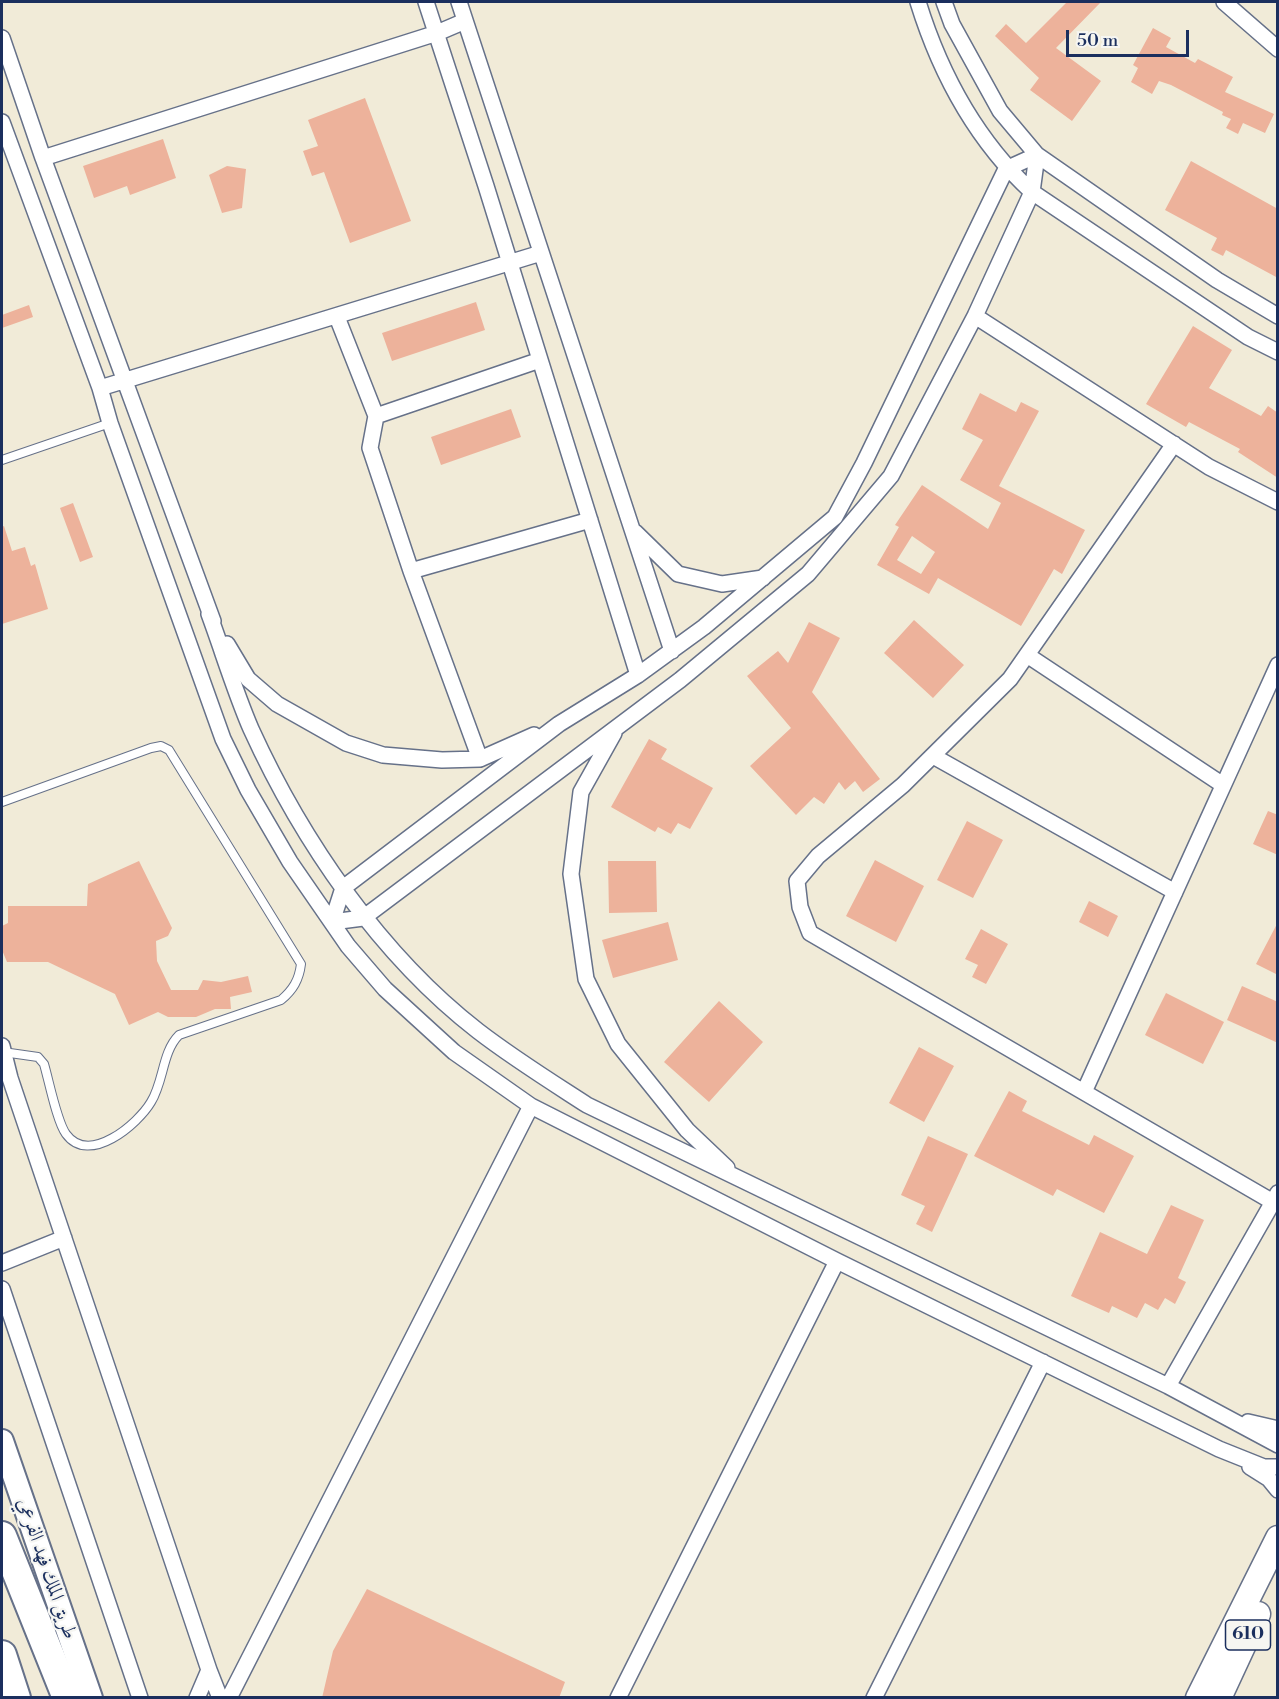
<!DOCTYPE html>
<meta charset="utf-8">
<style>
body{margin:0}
#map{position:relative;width:1279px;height:1699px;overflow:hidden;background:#f1ebd8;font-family:"Libre Bodoni",serif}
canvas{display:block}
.frame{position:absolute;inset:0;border:3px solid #1b2f5e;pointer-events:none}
.scale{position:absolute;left:1066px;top:30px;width:123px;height:27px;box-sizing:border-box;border:3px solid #1b2f5e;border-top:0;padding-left:8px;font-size:18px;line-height:21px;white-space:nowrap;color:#1b2f5e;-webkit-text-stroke:4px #f6f6f2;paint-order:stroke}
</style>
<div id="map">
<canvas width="1279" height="1699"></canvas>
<div class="frame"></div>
<div class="scale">50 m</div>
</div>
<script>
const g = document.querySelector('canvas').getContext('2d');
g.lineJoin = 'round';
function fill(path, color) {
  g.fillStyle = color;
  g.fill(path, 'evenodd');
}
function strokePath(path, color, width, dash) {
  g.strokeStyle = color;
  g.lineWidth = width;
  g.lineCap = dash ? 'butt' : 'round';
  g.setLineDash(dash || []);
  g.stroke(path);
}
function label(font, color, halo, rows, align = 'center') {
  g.font = font + ' "Libre Bodoni",Amiri,serif';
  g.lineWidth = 4.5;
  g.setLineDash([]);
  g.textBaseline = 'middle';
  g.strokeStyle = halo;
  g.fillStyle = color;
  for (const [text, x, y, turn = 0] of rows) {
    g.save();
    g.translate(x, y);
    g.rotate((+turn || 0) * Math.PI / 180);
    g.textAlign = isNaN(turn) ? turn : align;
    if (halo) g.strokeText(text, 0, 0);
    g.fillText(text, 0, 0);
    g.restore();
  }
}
fill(new Path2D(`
 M1067,2H1101L1056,48L1101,81L1072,121L1030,90L1039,78L995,36L1006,24L1026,43Z
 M1153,28L1171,38L1166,47L1195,63L1198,59L1233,77L1225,92L1274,114L1265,133L1243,123L1238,134L1226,128L1231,119L1222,115L1223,112L1171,85L1159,81L1152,94L1131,82L1138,68L1133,65Z
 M365,98L411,221L350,243L324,172L312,176L303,151L318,146L308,120Z
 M163,139L176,178L130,195L127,186L94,198L83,166Z
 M1191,161L1278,209V278L1226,250L1223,256L1211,250L1217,238L1165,210Z
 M227,166L246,169L242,208L222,213L209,175Z
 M476,302L485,330L392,361L382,333Z
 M29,305L33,317L2,328V315Z
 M1193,326L1232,350L1209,388L1261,416L1268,406L1278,413V478L1238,452L1240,449L1189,422L1186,427L1146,404Z
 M980,393L1016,412L1021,402L1039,411L999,486L1085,530L1062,574L1054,569L1021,626L938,578L929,594L877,565L899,527L895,525L922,485L988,529L1001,503L960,480L983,440L962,429ZM912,536L935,552L921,574L897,560Z
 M511,409L521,437L441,465L431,437Z
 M73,503L93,557L80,562L60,508Z
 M4,526L12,551L25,547L31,566L35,564L48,609L2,624V527Z
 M914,620L964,665L933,698L884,653Z
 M809,622L840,638L812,692L880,779L863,792L855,781L845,790L839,782L824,804L814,797L796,815L750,766L791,728L747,676L778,651L788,663Z
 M649,739L667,749L661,759L713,788L690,829L678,823L671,834L658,827L655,832L611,807Z
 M1268,811L1278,815V855L1253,844Z
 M967,821L1003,840L973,898L937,880Z
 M875,860L924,886L896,942L846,916Z
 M139,861L172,928L168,936L156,941L157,961L171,990H198L203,980L221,982L248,976L252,992L230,997L231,1009H215L196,1017H168L158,1012L129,1025L115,994L48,962H7L2,950V926L8,923V906H87L88,884Z
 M608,861H656L657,912L609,913Z
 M1089,901L1118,916L1108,937L1079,922Z
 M668,922L678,960L613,978L602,940Z
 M1278,922V975L1256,964Z
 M981,929L1008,944L986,984L972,977L978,965L965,959Z
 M1242,986L1278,1002V1043L1227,1020Z
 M1166,993L1224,1022L1203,1064L1145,1035Z
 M719,1001L763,1042L709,1102L664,1062Z
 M919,1047L954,1066L924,1122L889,1103Z
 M1009,1091L1027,1101L1022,1111L1089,1145L1094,1135L1134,1156L1104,1213L1057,1189L1053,1196L974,1156Z
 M928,1136L968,1154L932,1232L916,1224L925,1206L901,1195Z
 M1171,1205L1204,1220L1178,1278L1186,1282L1175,1304L1165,1298L1158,1310L1145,1303L1137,1318L1112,1306L1109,1313L1071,1296L1100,1232L1147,1254Z
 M367,1589L565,1682L559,1698H322L333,1651Z`), '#edb29b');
const service = new Path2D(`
 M2,460L110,423
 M2,802L151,748L161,746L169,750L301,964C299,980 293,990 281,1000L179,1035C162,1052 164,1081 151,1102C138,1124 89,1166 66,1134C57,1122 49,1081 44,1064L38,1057L3,1052`);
const minor = new Path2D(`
 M426,2L486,186L638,675
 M459,2L672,651
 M918,2C940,73 977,141 1032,192L1248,337L1278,352
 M944,2L952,24L1000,111L1037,155L1217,280L1278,316
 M1224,2L1278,49
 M2,38L43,158L213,621
 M2,122L100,388L110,423L223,739L248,790L290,862L348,946L385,989L454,1052L531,1106L837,1261L1219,1449L1264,1467H1278
 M1037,155L1032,192L975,316L891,476L808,574L680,680L363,918L332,922L343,888L559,724L638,675L704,627L835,517L864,463L1006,169Z
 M43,158L437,33L465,21
 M975,316L1209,467L1278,502
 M337,317L376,416L370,448L411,571L480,759
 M100,388L541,253
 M376,416L540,360
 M1174,444L1010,679L903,785L818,856L797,881L800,907L810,933L1273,1202
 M635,532L678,574L722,584L763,578
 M411,571L590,520
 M209,614C223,652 235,692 251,729C302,841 380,955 478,1031C513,1058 550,1081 587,1105L1168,1386L1278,1445
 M227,644L248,679L277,704L346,743L383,755L442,760L480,759L534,735
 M1027,655L1223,785
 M614,733L581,792L571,874L586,979L618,1044L687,1130L727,1168
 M933,756L1175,892
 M2,1046L10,1078L209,1670L197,1698
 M1084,1092L1278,665
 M2,1263L64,1238
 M2,1289L140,1698
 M1168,1386L1278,1193
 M1248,1422L1278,1429
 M1250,1467L1269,1479L1278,1490
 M209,1670L220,1698
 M229,1698L531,1106
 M618,1698L837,1261
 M874,1698L1043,1362`);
const secondary = new Path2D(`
 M2,1441L91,1698`);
const primary = new Path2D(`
 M1198,1698L1278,1538
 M1219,1698L1258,1614`);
const motorway = new Path2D(`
 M2,1536L67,1698
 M2,1655L16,1698`);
strokePath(service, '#667189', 10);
strokePath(minor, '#667189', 18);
strokePath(secondary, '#667189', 26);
strokePath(primary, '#667189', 27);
strokePath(motorway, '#667189', 32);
strokePath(service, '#fff', 8);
strokePath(minor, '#fff', 15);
strokePath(secondary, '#fff', 22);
strokePath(primary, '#fff', 24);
strokePath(motorway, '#fff', 28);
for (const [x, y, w] of [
 [1248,1635,45]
]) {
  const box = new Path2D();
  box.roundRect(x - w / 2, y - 15, w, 30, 4.5);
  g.fillStyle = '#f6f6f2';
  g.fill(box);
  strokePath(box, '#1b2f5e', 1.5);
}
label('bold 18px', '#1b2f5e', null, [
 ["610",1248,1635]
]);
label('20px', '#1b2f5e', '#f6f6f2', [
 ["طريق الملك فهد الفرعي",46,1569,71]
]);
</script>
